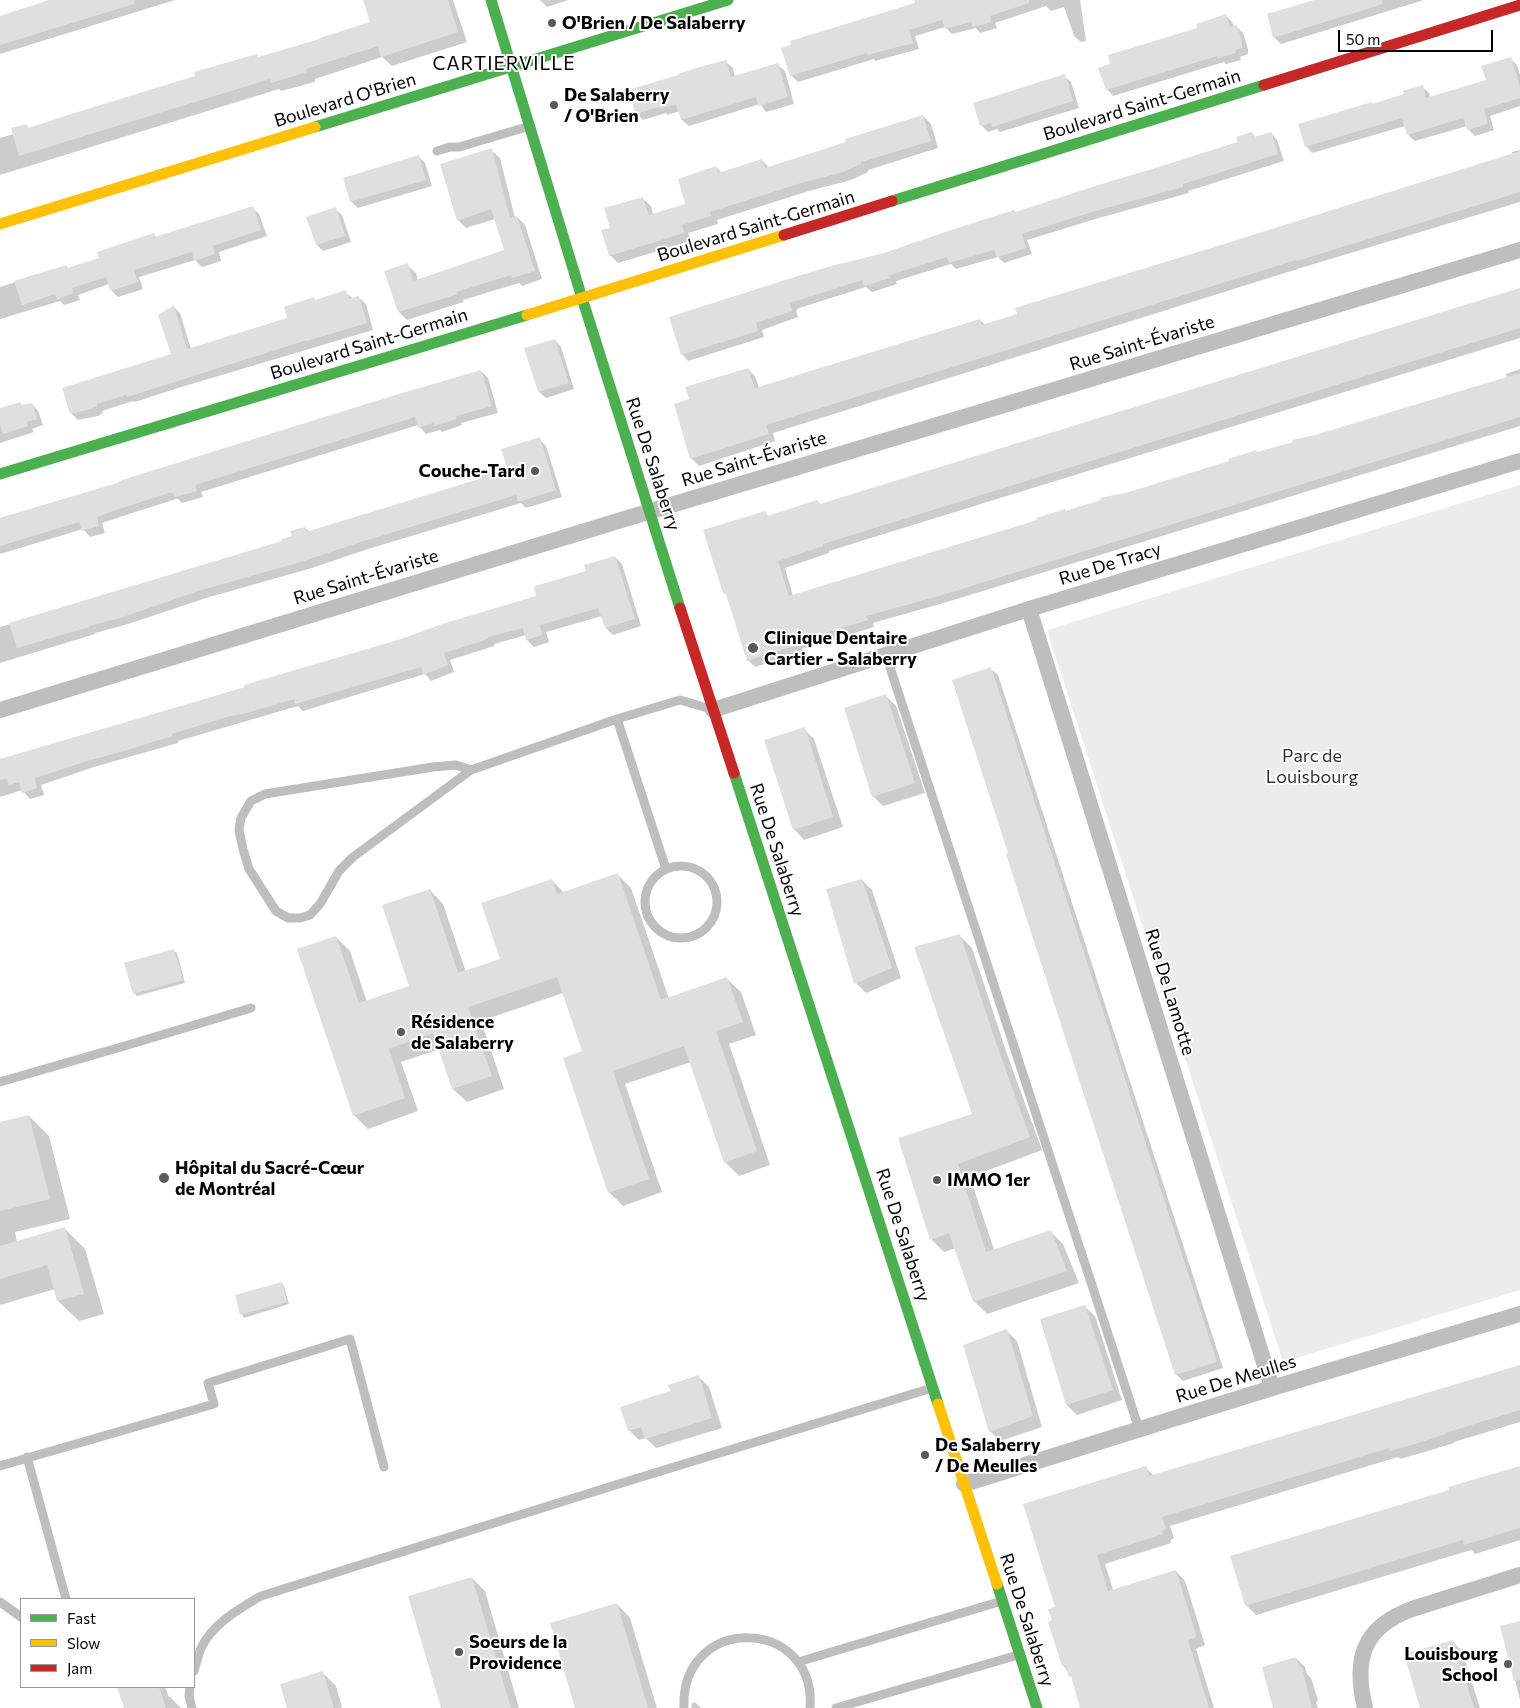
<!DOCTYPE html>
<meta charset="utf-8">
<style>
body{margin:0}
#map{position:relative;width:1520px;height:1708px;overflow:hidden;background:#fff;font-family:Commissioner,sans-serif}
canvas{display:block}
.legend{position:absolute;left:20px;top:1598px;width:175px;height:90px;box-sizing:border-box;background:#fff;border:1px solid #999;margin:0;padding:6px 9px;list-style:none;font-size:15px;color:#000}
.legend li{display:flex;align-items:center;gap:10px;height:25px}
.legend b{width:25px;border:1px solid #999}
.scale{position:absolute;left:1338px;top:30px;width:155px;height:22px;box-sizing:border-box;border:2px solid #000;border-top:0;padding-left:6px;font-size:15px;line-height:18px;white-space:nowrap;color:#000;-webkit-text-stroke:4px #fff;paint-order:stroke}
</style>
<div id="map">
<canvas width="1520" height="1708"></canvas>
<ul class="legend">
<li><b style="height:6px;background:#4caf50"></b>Fast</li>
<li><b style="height:6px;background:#ffc107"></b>Slow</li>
<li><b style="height:6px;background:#c62828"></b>Jam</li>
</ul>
<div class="scale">50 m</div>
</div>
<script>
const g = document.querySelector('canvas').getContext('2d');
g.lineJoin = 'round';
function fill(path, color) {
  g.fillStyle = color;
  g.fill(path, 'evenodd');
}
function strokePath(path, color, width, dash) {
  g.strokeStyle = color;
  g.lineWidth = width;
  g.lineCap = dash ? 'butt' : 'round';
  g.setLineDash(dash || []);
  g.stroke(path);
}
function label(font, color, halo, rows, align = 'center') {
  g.font = font + ' Commissioner,sans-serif';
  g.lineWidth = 4;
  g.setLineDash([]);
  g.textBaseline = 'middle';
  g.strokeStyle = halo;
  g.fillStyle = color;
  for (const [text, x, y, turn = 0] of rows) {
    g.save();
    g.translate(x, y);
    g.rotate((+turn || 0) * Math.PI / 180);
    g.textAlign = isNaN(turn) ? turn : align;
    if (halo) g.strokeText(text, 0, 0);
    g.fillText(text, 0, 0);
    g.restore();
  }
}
fill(new Path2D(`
 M1520,485V1290L1283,1362L1047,630Z`), '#ececec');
fill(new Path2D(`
 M53,0H175L0,54V17Z
 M364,0H453L467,42L392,66L382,57L315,79V82L281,91L279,89L0,175V138L14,134L27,126L30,129L372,23Z
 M540,0H568L547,7Z
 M927,0H1080L1086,41L1081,42L1074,36L1064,7L1051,11L1046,6L995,23L997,28L980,33L976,28L952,34L945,27L915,36L919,49L875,61L874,59L798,82L791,75Z
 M1318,0H1424L1281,44L1274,37Z
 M1226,16L1232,22L1234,27L1236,26L1243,33L1248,49V54L1240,57L1241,60L1226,64L1224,62L1113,96L1107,89L1199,29Z
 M1510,58L1517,65L1520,75V106L1490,116L1494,130L1475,136L1468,129L1467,126L1415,141L1408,135L1405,126L1312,153L1306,146L1371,103L1373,105L1405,94L1422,87L1429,93L1430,98L1488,81Z
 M726,62L733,68L735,77L778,65L785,71L794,104L766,112L760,104L689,126L682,120L680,111L667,115L666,113L643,120L637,114Z
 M1064,76L1071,82L1079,108L1000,132L997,129L988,132L981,125Z
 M923,116L931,124L938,148L868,170V172L851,180L809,191L717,220L718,224L688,233L691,241L618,263L610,255L612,229L643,199L651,206L653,215L686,205L716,167L722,173L762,160L769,168L848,143Z
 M1252,133L1256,138L1271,133L1277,140L1284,161L1188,191L1189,193L1099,218L1027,240L1032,254L1004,263L998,257L956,269L951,264L896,281L897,284L872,292L866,287L799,308L796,311L798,317L762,330L764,337L688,361L682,354L884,254L1239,142Z
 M491,150L500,158L515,218L517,217L525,225L542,279L522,286L519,283L463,300L464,302L460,303L407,320L399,312L407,265L416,273L418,281L505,251L495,219L466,228L458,220Z
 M1520,150V202L1304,267L773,433L775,441L699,466L691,458V400L748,369L755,376L759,388L980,320L985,325L1513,155L1512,152Z
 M419,157L425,163L432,186L358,208L351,201Z
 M252,207L259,214L267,236L219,252L221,261L202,267L195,260L139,277L143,289L118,297L112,291L109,284L78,295L80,300L64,305L60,301L0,319V287L66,266L69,269L101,258L153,234L157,238Z
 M335,209L342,215L351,242L323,251L317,245L308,218Z
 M1520,289V338L984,503L829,551V553L785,568L793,596L1507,378L1506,374L1520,369V426L947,602L873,623L874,627L802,649L803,652L755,667L748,660L729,597L724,593L765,512L769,517L820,505Z
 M345,292L352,298H359L366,304L373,330L178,388L135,402L133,401L102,411L103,413L98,416L78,420L71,413L172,355L174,307L180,313L191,349L289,318L314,299L316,301Z
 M555,340L561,347L574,389L546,398L539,392L526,349Z
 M481,371L488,378L498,413L461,423L462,425L442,432L440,430L426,434L418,425L201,492L203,497L182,503L178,499H176L120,517L102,523L105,533L90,537L83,529L0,554V518L117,484Z
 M20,403L23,406L32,404L38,411L43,425L32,429L34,432L0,443V409Z
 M539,439L546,446L562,497L526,508L521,503L368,549L312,568L206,598L128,624L95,633V634L0,663V627L284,542L293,537L305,528L310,532L481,480L508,467Z
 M615,557L622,564L641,626L613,635L606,628L602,616L546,632L549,642L534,647L527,640L526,635L494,644V646L450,660L454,672L431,681L425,674L303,711L298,706L178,741V743L94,767L41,785L44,795L30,799L22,790L0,797V761L209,700L538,596Z
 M991,669L998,675L1223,1368L1183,1381L1176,1374L1009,854Z
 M886,696L896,706L925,793L883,806L873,796Z
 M804,729L814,739L843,827L804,840L794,829Z
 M618,875L631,888L669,999L727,979L741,992L756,1035L729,1044L770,1165L739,1176L725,1162L691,1062L625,1084L662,1192L623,1206L609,1192L583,1052L563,993L481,1021L504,1089L467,1102L453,1089L440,1049L401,1062L418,1111L368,1129L354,1115L336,937L350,951L367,1002L410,987L430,890L443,904L466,972L502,960L552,880L564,893Z
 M862,880L872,890L901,978L866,993L856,983L828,890Z
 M959,935L972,948L1007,1054L1042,1150L970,1177L994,1250L1050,1231L1063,1244L1079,1283L987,1314L974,1301L956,1248L944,1252L932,1240L899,1139L973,1115Z
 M174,951L177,953L185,983L137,996L134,993Z
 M29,1116L49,1136L70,1219L15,1232L17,1242L65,1229L85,1249L104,1314L79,1321L58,1301L55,1289L0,1305V1123Z
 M281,1283L284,1286L289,1304L244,1318L242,1315L236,1296Z
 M1084,1306L1095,1316L1122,1400L1077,1415L1067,1405Z
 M1007,1331L1017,1341L1042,1427L1000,1441L990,1431Z
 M1520,1366V1422L1454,1442V1443L1428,1451L1400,1459L1398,1457L1170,1526L1174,1538L1170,1540L1171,1543L1105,1564L1113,1590L1176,1571L1185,1581L1205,1645L1196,1649L1214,1708H1081L1073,1679L1063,1665L1053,1621L1057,1608L1146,1468L1154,1476Z
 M699,1377L709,1387L722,1428L656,1448L646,1438L639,1440L629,1430L672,1392Z
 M1520,1467V1540L1475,1554L1471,1550L1256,1615L1246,1605L1450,1491Z
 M472,1578L485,1591L519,1708H442Z
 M617,1604L630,1618L657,1708H576Z
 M1520,1622V1700L1502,1627Z
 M1452,1641L1462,1651L1480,1708H1422Z
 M1296,1658L1305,1667L1307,1674L1311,1678L1318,1700L1316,1703L1318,1708H1274Z
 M323,1673L336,1686L342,1708H289Z
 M118,1687H165L169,1697H170L181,1708H125Z
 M695,1702L701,1708H691L692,1703Z`), '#0003');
fill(new Path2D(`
 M49,0H134V4L0,45V16Z
 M363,0H448L458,32L381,57L378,46L306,69L307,72L271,83L270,79L19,156L11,128L27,124L28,128L68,115L195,76L194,72L239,59L257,54L258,57L320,39V38L370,22Z
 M914,0H1029V3L990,16L991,22L973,27L971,22L945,29L942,20L909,30L913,43L867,55V53L790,76L781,48L791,45L790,41L915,3Z
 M1314,0H1382L1383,4L1273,38L1267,14Z
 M1226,14L1230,27L1237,25L1242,41V48L1235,50L1236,53L1218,58L1217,56L1106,90L1098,68L1110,64L1108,55L1197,28L1196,24Z
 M1511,57L1520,87V98L1484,109L1488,124L1467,130L1463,118L1407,135L1402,118L1305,147L1298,124L1372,102V104L1404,94L1403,91L1423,85L1426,98L1486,80L1481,66Z
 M726,60L731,77L778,63L788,97L759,106L756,97L681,120L676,104L660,109L659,107L636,114L628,90L678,75V74L696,68Z
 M1065,74L1073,101L992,127L991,123L980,126L973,103Z
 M923,115L931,141L861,162V164L843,172L801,183L710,212L711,216L682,225L684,233L609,256L601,230L610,228L604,208L643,197L649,215L685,204L678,179L716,166L718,173L762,159L765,168L846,142L845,139Z
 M1252,132L1254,137L1271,132L1278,154L1183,184V187L1092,212L1022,234L1026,248L997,257L994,250L949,263L947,257L890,275L891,278L864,286L862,280L793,302L790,304L792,311L756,323L758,331L681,355L669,317L785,280L831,266L884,253L951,230L1014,210L1015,212L1108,182L1149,170L1238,142L1236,137Z
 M492,148L510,218L517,216L535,271L512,278L511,275L456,292L457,294L452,296L398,312L384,271L408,263L413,281L504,250L491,209L457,221L440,164Z
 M1520,151V192L1297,261L1296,260L766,425L769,434L690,459L674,404L689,399L685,387L748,368L755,388L980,319L982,325L1017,314L1015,308L1224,244Z
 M419,155L426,180L350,202L343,178Z
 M253,206L261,230L213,246L215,254L194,261L192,252L134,270L138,282L110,291L106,277L72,288L74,293L57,299L55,294L22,305L14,281L66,265L67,268L99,258L97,252L154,233L155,237Z
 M336,207L345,236L316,245L306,217Z
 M1520,288V328L823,544V546L778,561L789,596L1037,520L1036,518L1065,509V511L1101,500L1100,498L1129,492L1229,461L1228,459L1256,450L1257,452L1293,442L1292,440L1315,435L1520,373V417L939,596L866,616L868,620L796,642L797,645L747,661L726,594L723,593L703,530L765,511L767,516L817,500L820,504Z
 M346,290L349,299L359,296L367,323L307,341V340L127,397L126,395L97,404V406L91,409L70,414L62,388L171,354L158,315L174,305L187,349L287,318L284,307L314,297L315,300Z
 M555,339L569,383L538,392L524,348Z
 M481,370L492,406L456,416V419L434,426L433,423L418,428L415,417L195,485L197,491L175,497L173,493H169L113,511L97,517L99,526L82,531L79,522L0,546V518L117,483L122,480L392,396Z
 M20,402L21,405L32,403L37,419L27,422L28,426L3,434L0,424V408Z
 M540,437L556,490L518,502L516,495L361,542L304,561L198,591L120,618L89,626V627L17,648L9,623L282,541V539L292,536L290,531L305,527L307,532L309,531L479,479L478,476L507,467L501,449Z
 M615,556L635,619L605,628L598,608L540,625L542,635L526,640L523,628L488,637V639L444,653L448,665L423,675L421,667L295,704L294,699L247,713L230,716L172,734V736L124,751L87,761L35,778L37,788L22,793L19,782L9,785L7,779L0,780V759L208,698L245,687L244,685L401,639L442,624L536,596L534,588L535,586L586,571L584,565Z
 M991,667L1217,1362L1175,1375L1027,920L1006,854L1008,853L952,680Z
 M886,694L915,783L872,797L844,708Z
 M805,727L833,817L793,830L764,740Z
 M618,873L661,1000L727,977L743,1022L716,1031L757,1151L724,1163L684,1046L613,1071L649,1179L608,1193L563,1058L582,1051L557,977L468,1007L492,1076L452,1089L433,1033L389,1049L405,1098L353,1116L297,949L336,936L359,1003L409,986L382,905L430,889L458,973L500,959L481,903L552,879L557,894Z
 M862,879L892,968L854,984L826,889Z
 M960,934L995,1040L1030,1137L958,1164L986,1252L1051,1230L1067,1271L973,1302L949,1233L930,1240L898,1138L972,1114L914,947Z
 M174,949L183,980L133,994L124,963Z
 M29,1115L50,1199L0,1211V1122Z
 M65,1227L84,1294L57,1301L47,1265L0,1279V1246Z
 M282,1282L287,1302L240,1315L235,1295Z
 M1085,1305L1113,1390L1066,1405L1040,1319Z
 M1007,1329L1033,1416L989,1432L963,1345Z
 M1520,1365V1410L1445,1433L1446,1434L1418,1443L1390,1451L1389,1448L1162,1517L1166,1529L1162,1531L1163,1534L1097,1555L1108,1591L1176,1570L1196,1635V1637L1188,1640L1209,1708H1080L1071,1676L1069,1677L1065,1665L1062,1666L1048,1622L1052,1620L1048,1609L1055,1607L1023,1504L1146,1466L1149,1476Z
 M699,1375L712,1418L645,1439L641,1427L628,1431L620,1407L670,1391L668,1385Z
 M1520,1466V1528L1464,1545L1463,1540L1245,1606L1230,1556L1449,1490L1448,1487Z
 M472,1577L511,1708H441L408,1596Z
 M617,1603L648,1708H575L550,1623Z
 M1520,1621V1680L1514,1681L1500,1626Z
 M1453,1640L1474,1708H1420L1404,1654Z
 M1296,1657L1299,1666L1302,1668L1312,1708H1273L1262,1667Z
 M323,1671L334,1708H287L280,1684Z
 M117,1687H159L166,1708H124Z`), '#dfdfdf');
strokePath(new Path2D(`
 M437,151L450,147H459L530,126
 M886,655L1139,1429
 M617,719L666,869
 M471,770L456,765L433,767L265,794L251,801L241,818L239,830L243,849L249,869L276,911L288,918H300L310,915L320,904L339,871L353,857L471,770L617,719L680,700L711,709
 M645 902a36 36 0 1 1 72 0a36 36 0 1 1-72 0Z
 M0,1082L128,1045L251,1008
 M27,1457L66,1599
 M0,1466L214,1404L208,1383L350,1339L384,1467
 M0,1602L21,1617
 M798,1662L1002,1601
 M194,1671C196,1664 198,1656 201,1648C212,1624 239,1609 261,1596L625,1482L932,1388
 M190,1687L189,1696L192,1708
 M684,1708C680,1613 817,1616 810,1708
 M836,1708L1018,1655`), '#bebebe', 9);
strokePath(new Path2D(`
 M1029,609L1272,1388
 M0,710L618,521L1520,250
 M713,710L1029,609L1520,461
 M964,1484L1272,1388L1520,1314
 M1365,1708C1353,1659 1363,1627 1412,1609L1520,1575`), '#bebebe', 16);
strokePath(new Path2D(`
 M491,0L582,298L680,608
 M315,127L728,0
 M892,201L1264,85
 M0,474L527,315
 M734,773L938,1404
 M997,1584L1037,1708`), '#4caf50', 11);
strokePath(new Path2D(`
 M0,224L315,127
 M527,315L784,235
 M938,1404L997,1584`), '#ffc107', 11);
strokePath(new Path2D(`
 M1264,85L1520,5
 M784,235L892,201
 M680,608L734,773`), '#c62828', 11);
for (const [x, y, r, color] of [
 [552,23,5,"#595959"],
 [554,105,5,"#595959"],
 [535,471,5,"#595959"],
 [753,648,6,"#595959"],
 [401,1032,5,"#595959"],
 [164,1178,6,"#595959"],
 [937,1180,5,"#595959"],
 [925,1455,5,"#595959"],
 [459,1652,5,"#595959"],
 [1508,1664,5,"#595959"]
]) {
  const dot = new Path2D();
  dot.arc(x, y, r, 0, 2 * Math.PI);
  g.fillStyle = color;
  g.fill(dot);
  strokePath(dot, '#fff', 2);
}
label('bold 18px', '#000', '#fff', [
 ["O'Brien / De Salaberry",562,23],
 ["De Salaberry",564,95],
 ["/ O'Brien",564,116],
 ["Couche-Tard",525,471,"right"],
 ["Clinique Dentaire",764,638],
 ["Cartier - Salaberry",764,659],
 ["Résidence",411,1022],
 ["de Salaberry",411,1043],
 ["Hôpital du Sacré-Cœur",175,1168],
 ["de Montréal",175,1189],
 ["IMMO 1er",947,1180],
 ["De Salaberry",935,1445],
 ["/ De Meulles",935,1466],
 ["Soeurs de la",469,1642],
 ["Providence",469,1663],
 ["Louisbourg",1498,1654,"right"],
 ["School",1498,1675,"right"]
], 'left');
label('18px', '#000', '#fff', [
 ["Boulevard O'Brien",345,100,-17],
 ["Boulevard Saint-Germain",1142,105,-17],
 ["Boulevard Saint-Germain",756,226,-17],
 ["Rue Saint-Évariste",1142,343,-17],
 ["Boulevard Saint-Germain",369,344,-17],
 ["Rue Saint-Évariste",754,459,-17],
 ["Rue De Salaberry",653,464,72],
 ["Rue De Tracy",1110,564,-17],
 ["Rue Saint-Évariste",366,577,-17],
 ["Rue De Salaberry",777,850,72],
 ["Rue De Lamotte",1170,992,73],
 ["Rue De Salaberry",903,1235,72],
 ["Rue De Meulles",1236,1379,-17],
 ["Rue De Salaberry",1027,1620,72]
]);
label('18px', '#333', '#fff', [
 ["Parc de",1312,756],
 ["Louisbourg",1312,777]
]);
g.letterSpacing = '1px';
label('19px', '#000', '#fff', [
 ["CARTIERVILLE",504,64]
]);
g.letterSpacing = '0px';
</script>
